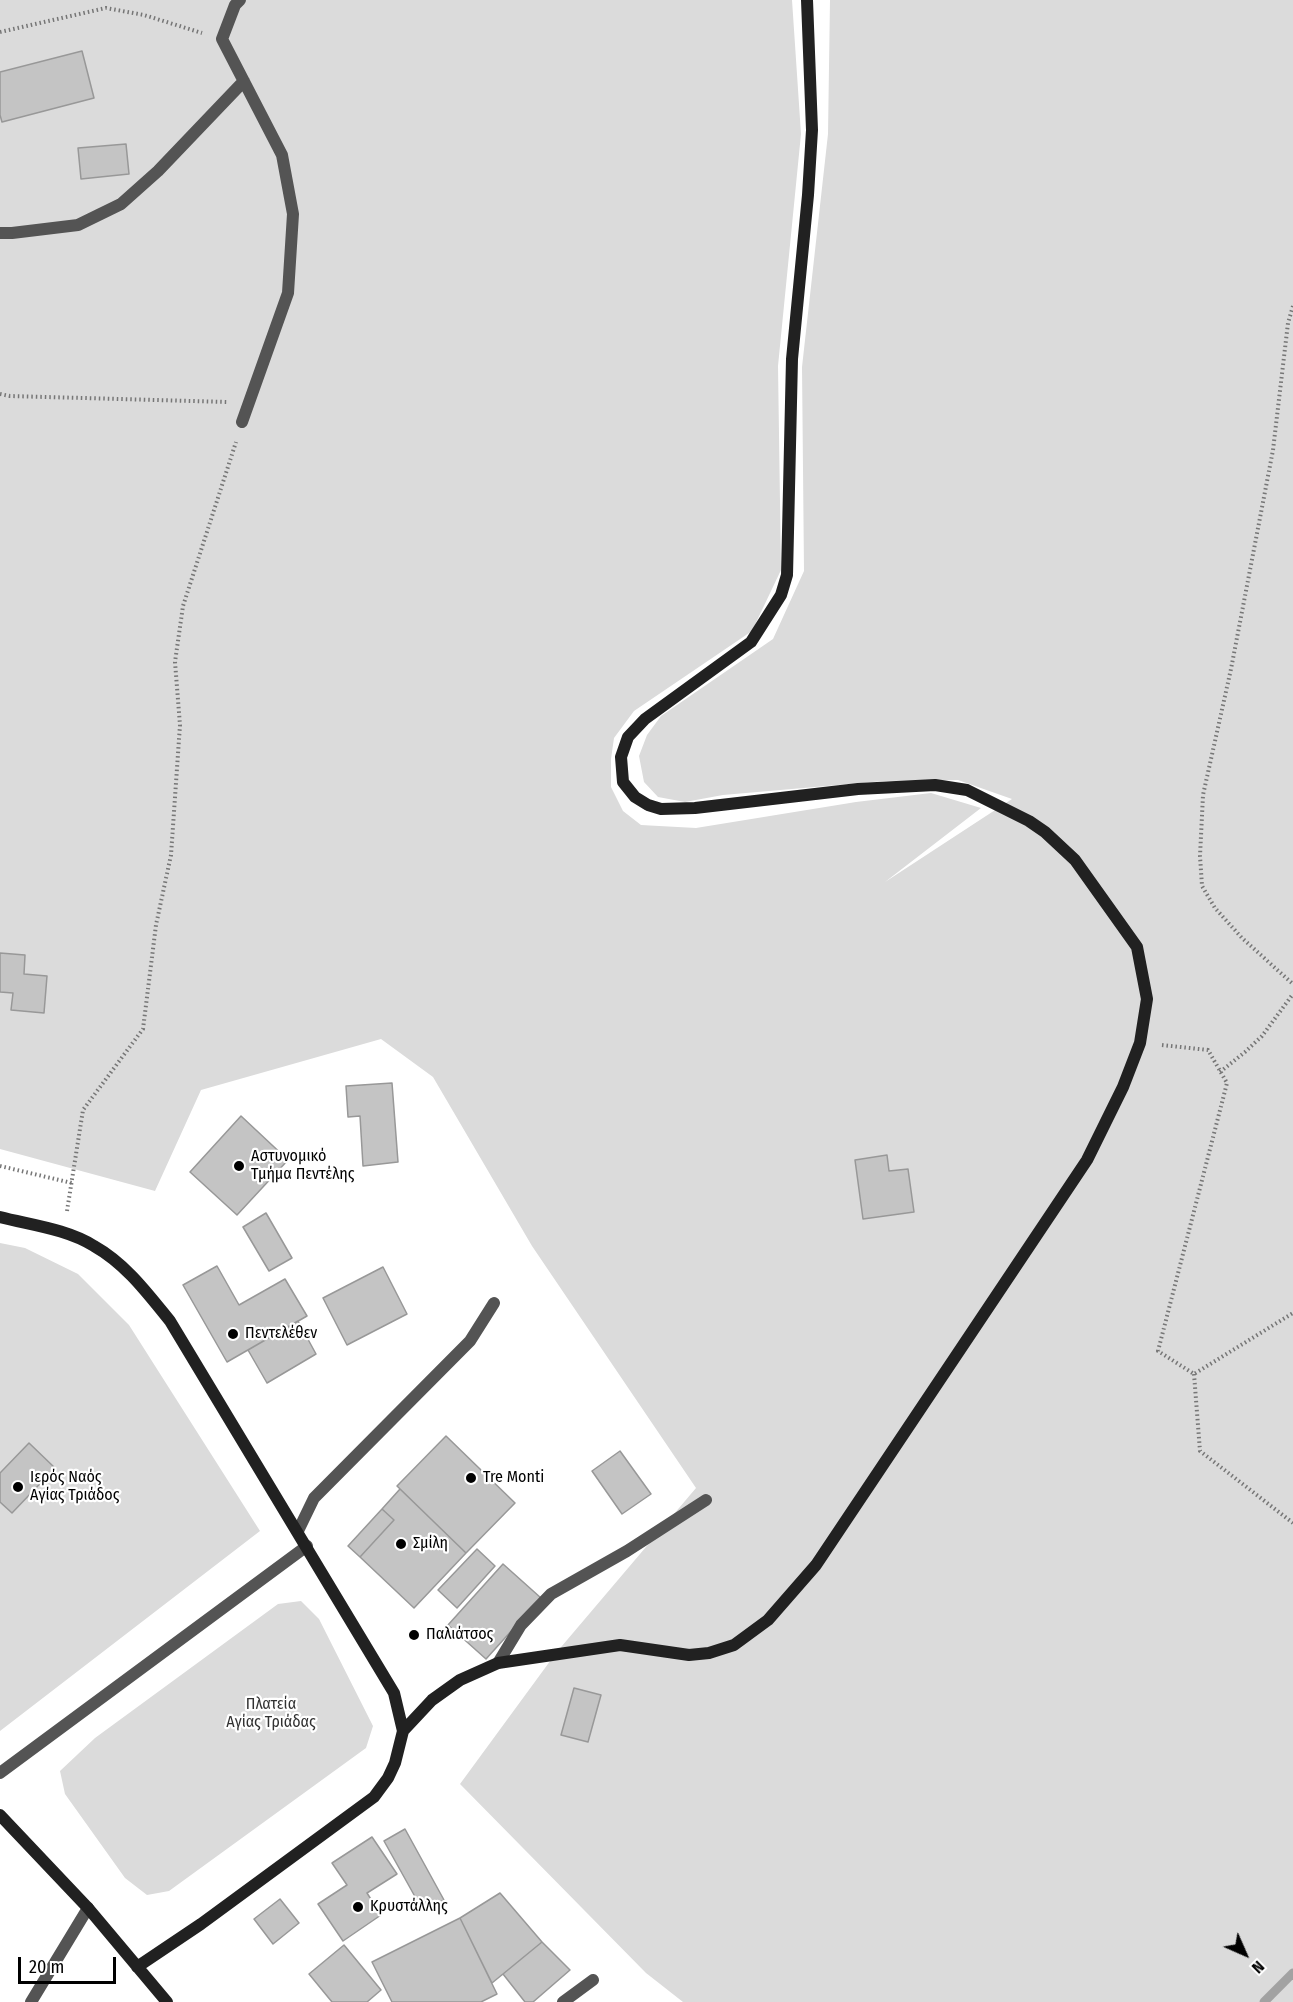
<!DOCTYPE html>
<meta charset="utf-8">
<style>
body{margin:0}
#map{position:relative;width:1293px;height:2002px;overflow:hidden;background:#fff;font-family:"Fira Sans Condensed",sans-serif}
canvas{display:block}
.north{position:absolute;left:1215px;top:1924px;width:60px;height:60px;-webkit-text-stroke:4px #fff;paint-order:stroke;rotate:135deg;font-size:16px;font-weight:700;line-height:24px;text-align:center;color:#000}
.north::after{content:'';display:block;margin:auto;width:21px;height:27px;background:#000;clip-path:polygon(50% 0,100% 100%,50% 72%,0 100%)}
.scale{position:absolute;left:18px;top:1957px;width:98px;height:27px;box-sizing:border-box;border:3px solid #000;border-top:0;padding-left:8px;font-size:18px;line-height:21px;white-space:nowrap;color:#000;-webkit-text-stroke:4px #fff;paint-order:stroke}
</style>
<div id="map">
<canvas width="1293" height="2002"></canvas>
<div class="north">N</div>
<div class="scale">20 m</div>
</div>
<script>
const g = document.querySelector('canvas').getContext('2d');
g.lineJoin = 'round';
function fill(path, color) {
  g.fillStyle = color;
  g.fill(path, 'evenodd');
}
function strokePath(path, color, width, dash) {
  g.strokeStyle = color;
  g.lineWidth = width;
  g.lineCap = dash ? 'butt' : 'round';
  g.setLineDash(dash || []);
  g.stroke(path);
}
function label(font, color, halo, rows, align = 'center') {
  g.font = font + ' "Fira Sans Condensed",sans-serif';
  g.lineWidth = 4.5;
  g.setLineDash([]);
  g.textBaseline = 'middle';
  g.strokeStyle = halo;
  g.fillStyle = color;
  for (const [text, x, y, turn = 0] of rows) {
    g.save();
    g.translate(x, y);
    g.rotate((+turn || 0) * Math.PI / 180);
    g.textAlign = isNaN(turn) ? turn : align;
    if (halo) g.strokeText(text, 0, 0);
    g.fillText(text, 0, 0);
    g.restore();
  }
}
fill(new Path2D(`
 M0,0H792L801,134L778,366L781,570L752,631L634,711L614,738L611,759V787L623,811L641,825L696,828L856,802L931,793L981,808L885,882L1012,799L958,780L884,781L723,795L685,802L658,797L644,782L639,756L647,735L661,716L773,639L804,571L802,367L828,134L830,0H1293V2002H683L646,1973L460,1784L556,1653L696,1488L532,1246L433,1077L381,1039L201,1090L155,1191L0,1149Z
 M0,1243L25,1248L78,1274L129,1325L260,1531L0,1731Z
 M301,1601L319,1619L373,1726L366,1748L169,1891L147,1895L125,1878L65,1794L60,1771L95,1738L278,1604Z`), '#dbdbdb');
strokePath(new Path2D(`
 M1264,2002L1293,1973`), '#a2a2a2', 9);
const building = new Path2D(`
 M82,51L94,98L2,122L0,115V72Z
 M126,144L129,174L81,179L78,148Z
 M0,953L25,955L24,974L47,976L44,1013L11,1010L13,993L0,992Z
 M392,1083L398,1162L363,1166L360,1116L348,1117L346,1086Z
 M241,1116L288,1160L237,1215L190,1172Z
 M887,1155L889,1171L908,1169L914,1212L863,1219L855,1160Z
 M266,1213L292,1258L269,1271L243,1227Z
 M217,1266L239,1305L285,1279L307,1316L227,1362L183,1285Z
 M383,1267L407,1314L347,1345L323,1298Z
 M298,1321L316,1354L267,1383L248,1350Z
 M446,1436L515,1503L466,1553L397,1486Z
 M29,1443L55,1468L12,1513L0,1502V1473Z
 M620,1451L651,1494L622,1514L592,1471Z
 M400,1489L466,1553L414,1608L360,1557L394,1520L382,1509Z
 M382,1509L394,1520L360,1557L348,1546Z
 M477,1549L495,1566L457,1608L438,1590Z
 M503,1564L541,1598L486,1659L448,1625Z
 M574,1688L601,1695L588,1742L561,1735Z
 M405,1829L444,1900L423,1911L384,1841Z
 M372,1837L397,1874L367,1893L381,1915L343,1941L318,1904L347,1885L332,1863Z
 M500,1893L542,1942L492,1983L460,1918Z
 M280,1899L299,1923L273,1944L254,1919Z
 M460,1918L497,1994L481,2002H392L372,1962Z
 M542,1942L570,1970L533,2002H525L503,1974Z
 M344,1945L381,1990L367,2002H332L309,1974Z`);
fill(building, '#c4c4c4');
strokePath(building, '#989898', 1.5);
strokePath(new Path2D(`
 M0,32L106,8L144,15L202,33
 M1293,306L1288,323L1273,450L1231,669L1203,795L1200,856L1202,886L1215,908L1242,938L1293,984
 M0,394L10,396L227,402
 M1162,1045L1208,1050L1227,1083L1158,1351L1194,1374L1293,1313
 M1220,1072L1245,1052L1262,1036L1293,994
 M0,1166L72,1183
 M67,1211L83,1110L143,1029L156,925L171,855L180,725L175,662L183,606L236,442
 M1194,1374L1200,1451L1293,1523`), '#767676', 4, [1.5, 3]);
strokePath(new Path2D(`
 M240,0L235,5L222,39L282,155L293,214L288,293L242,422
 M0,233H12L78,225L121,204L158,171L244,81
 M298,1531L314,1498L470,1341L494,1303
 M498,1663L521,1625L551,1594L627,1551L706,1500`), '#545454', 12);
strokePath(new Path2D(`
 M0,1773L307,1546
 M31,2002L88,1908
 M563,2002L593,1980`), '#545454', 12);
strokePath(new Path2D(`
 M0,1217C31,1225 67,1229 94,1246C126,1264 148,1294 170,1321L394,1693L403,1731L395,1763L388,1778L374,1797L201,1924L137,1967
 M403,1731L432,1700L460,1680L498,1663L620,1645L689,1655L709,1653L734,1645L768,1620L816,1565L1087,1160L1123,1087L1140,1043L1147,999L1137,947L1075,860L1045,832L1029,821L967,790L935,785L858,789L695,808L661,809L648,805L635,797L623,782L621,757L628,737L645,719L751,642L781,595L787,575L792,359L808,195L812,130L807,0
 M0,1815L88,1908L167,2002`), '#212121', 12);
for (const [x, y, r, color] of [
 [239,1166,6,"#000"],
 [233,1334,6,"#000"],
 [471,1478,6,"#000"],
 [18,1487,6,"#000"],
 [401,1544,6,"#000"],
 [414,1635,6,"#000"],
 [358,1907,6,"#000"]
]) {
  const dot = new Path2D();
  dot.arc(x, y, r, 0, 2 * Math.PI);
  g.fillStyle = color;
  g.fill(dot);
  strokePath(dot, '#fff', 2);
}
label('16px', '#000', '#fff', [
 ["Αστυνομικό",251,1157],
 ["Τμήμα Πεντέλης",251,1175],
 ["Πεντελέθεν",245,1334],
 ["Ιερός Ναός",30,1478],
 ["Αγίας Τριάδος",30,1496],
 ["Tre Monti",483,1478],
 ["Σμίλη",413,1544],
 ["Παλιάτσος",426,1635],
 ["Κρυστάλλης",370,1907]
], 'left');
label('16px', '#323232', '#fff', [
 ["Πλατεία",271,1705],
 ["Αγίας Τριάδας",271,1723]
]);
</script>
